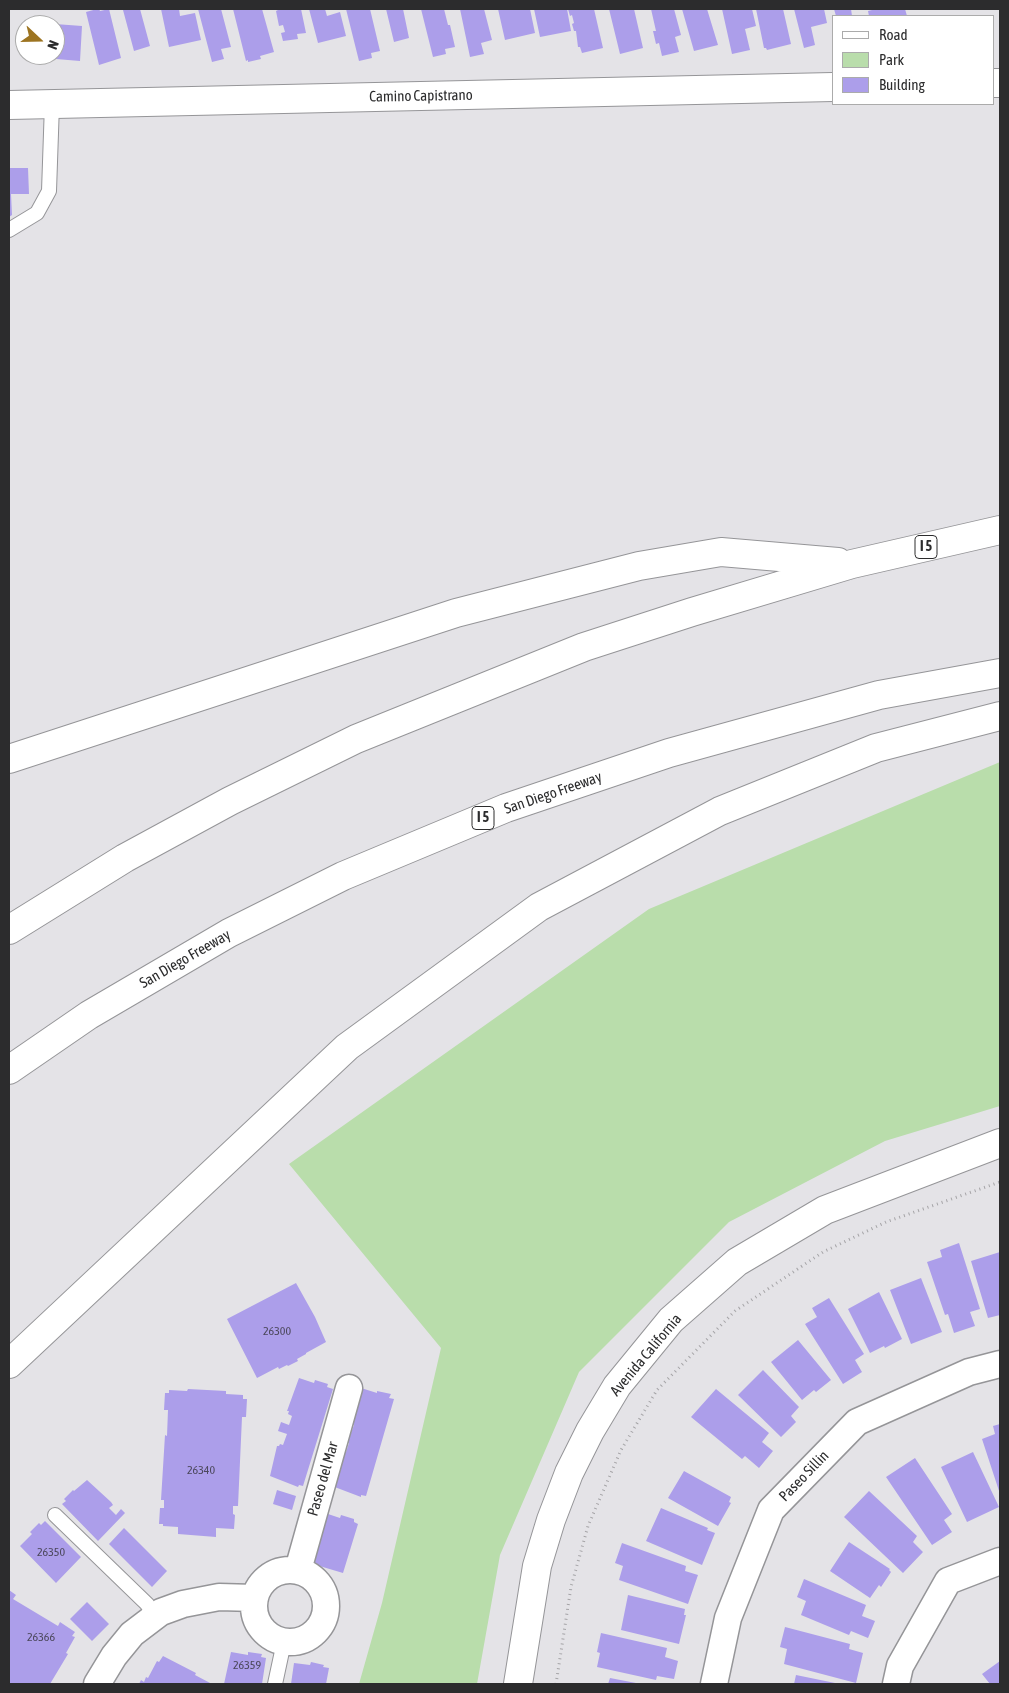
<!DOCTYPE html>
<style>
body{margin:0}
#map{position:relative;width:1009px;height:1693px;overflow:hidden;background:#e4e3e7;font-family:"Asap Condensed",sans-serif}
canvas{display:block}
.frame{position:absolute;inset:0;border:10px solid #2c2c2d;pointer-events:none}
.legend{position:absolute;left:832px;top:15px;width:162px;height:90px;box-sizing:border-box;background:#fff;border:1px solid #ababab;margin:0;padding:6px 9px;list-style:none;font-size:15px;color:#2c2c2d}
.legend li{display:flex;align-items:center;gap:10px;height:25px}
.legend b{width:25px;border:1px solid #ababab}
.north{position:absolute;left:15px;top:15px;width:50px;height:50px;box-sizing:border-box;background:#fff;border:1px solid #ababab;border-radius:50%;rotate:111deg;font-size:14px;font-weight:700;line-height:20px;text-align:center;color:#2c2c2d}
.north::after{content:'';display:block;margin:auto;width:18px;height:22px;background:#9d7421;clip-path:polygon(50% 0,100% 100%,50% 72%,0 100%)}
</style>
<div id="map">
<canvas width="1009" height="1693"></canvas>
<div class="frame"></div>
<ul class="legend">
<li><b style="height:6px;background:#fff"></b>Road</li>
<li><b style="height:14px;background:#b9ddab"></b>Park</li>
<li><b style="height:14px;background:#ac9eea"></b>Building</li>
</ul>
<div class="north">N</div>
</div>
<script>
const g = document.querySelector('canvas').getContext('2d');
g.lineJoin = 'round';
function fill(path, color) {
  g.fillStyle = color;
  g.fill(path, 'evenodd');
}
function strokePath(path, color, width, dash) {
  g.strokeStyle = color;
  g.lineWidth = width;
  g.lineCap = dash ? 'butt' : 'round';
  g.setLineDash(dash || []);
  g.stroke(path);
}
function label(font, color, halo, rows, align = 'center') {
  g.font = font + ' "Asap Condensed",sans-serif';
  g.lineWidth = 4;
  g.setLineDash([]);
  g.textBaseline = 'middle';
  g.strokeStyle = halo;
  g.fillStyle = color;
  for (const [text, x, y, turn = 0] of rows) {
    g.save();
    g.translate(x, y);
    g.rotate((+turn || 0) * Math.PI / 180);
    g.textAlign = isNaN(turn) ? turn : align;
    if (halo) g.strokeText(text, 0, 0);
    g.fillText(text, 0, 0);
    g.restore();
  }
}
fill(new Path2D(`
 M1000,762V1106L885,1141L729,1222L579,1372L500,1555L477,1684H359L382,1603L441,1348L289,1164L649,909Z`), '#b9ddab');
fill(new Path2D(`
 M97,9H99L100,11L109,9L121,58L99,65L86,12Z
 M126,9H140L150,46L134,51L123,10Z
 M161,9H179L180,16L195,13L201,40L169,47Z
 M198,9H221L231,47L221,49L224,59L212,62Z
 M233,9H262L274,52L260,56L261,59L248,62V60L246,61Z
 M280,9H301L306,33L297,34L298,39L283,41L281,33L285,32L283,25L279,26L276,11Z
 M309,9H325L327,16L340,12L346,36L318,43Z
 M346,9H370L380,51L371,53L372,58L359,61Z
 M386,9H403L409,38L394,42Z
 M421,9H444L448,25H450L455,47L445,49L446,54L433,57Z
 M460,9H484L492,40L481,43L484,54L470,57Z
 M498,9H530L535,33L505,40Z
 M534,9H567L571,31L540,37Z
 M568,9H594L603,48L582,53L580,47H578L576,31H574L572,24L574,23L572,15L570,16Z
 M609,9H634L643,48L620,54Z
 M651,9H674L681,35L675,37L679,52L662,56L659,43L656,44L653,31H656Z
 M682,9H707L718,45L694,51Z
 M722,9H752L756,26L745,29L750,50L732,54Z
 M756,9H783L791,44L767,50L766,48H764Z
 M794,9H824L827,23L811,27L815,45L804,48Z
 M834,9H851L852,16H836Z
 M872,9H905L907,16H869L868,11L872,10Z
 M23,22L47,24V25H25V51H21Z
 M55,24L82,26L80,61L32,57V55H55Z
 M9,168H28L29,194H11L12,215L9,217Z
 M959,1243L980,1309L970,1312L975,1326L954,1333L948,1314L945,1315L927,1262L942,1257L940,1250Z
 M1000,1252V1315L988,1318L971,1261Z
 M921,1278L942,1332L911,1344L890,1290Z
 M296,1283L315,1317L326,1342L306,1353V1354L297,1359L298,1361L288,1366L287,1365L279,1369L278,1367L257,1378L227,1319Z
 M879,1292L902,1339L885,1348L884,1346L870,1353L848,1309Z
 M829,1298L864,1354L855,1360L862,1372L843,1384L805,1324L817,1317L812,1308Z
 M798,1340L831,1380L816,1392L814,1390L802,1400L771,1362Z
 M763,1370L799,1407L791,1416L796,1422L781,1437L738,1395Z
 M299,1378L314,1383L315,1380L328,1384L327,1387L333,1389L303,1486L299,1485L298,1487L270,1476L277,1446H279L280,1444L283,1445L287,1434L278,1431L281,1422L289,1425L292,1416L288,1414L289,1411H287Z
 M361,1388L377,1393V1391L391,1394L389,1398L394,1399L366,1496L361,1495V1497L332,1486L342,1451L346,1452L349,1443L341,1441L344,1431L351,1433L354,1425L350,1423Z
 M188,1389L226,1391V1394L243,1395V1399H247L246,1417H242L238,1506H233V1514L235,1515L234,1529L216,1528V1537L178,1534V1527L163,1526V1524H159L160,1508H164V1500H161L165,1435L167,1436L168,1410H164L165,1393H169V1390L187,1391Z
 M716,1389L769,1433L762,1442L773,1451L759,1468L745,1456L742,1459L691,1417Z
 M1000,1424V1494L982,1439L995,1434L993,1426Z
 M973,1452L999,1507L967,1522L941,1467Z
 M915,1458L952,1514L944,1520L952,1532L932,1545L886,1477Z
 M684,1471L731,1497L729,1502L731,1503L718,1526L668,1498Z
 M87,1480L111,1502L113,1505L109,1508L116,1515L121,1509L125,1513L98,1541L62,1504L66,1501L64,1499L73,1490L74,1491Z
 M277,1490L296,1496L292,1510L273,1504Z
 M869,1491L917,1536L913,1542L923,1552L903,1573L844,1517Z
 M661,1508L708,1528L707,1530L715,1533L702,1565L646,1541Z
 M325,1513L340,1518L341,1515L354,1519V1522L358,1524L343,1573L306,1562L308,1557L315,1559L318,1550L314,1549Z
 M45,1521L81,1557L56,1583L20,1546L32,1534L30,1532L39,1523L41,1525Z
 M124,1528L167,1571L152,1587L109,1544Z
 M849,1542L890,1569L889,1570L891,1572L881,1587L879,1585L870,1598L830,1571Z
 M622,1543L686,1566L685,1571L698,1575L688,1604L619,1580L623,1566L615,1563Z
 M804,1579L866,1605L862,1616L875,1621L868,1638L851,1631L849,1635L801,1615L806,1601L797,1597Z
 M9,1590L16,1595L13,1599L58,1626L60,1622L75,1632L72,1636L75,1637L66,1653L68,1654L50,1684H9Z
 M628,1595L685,1609L684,1615H686L679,1644L621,1630Z
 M87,1602L109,1624L92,1641L70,1619Z
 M785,1627L850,1644L849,1649L863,1653L856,1683L784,1664L787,1649L780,1647Z
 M601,1633L667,1648L665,1657L678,1661L674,1679L657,1676L656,1680L597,1667L600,1653L597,1652Z
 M231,1652L248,1655V1652L262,1654L261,1657L266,1658L262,1684H224Z
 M163,1656L196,1673L195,1675L212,1684H139L141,1680L144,1682L146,1677L148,1678L157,1661L159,1662Z
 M1000,1661V1684H990L982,1674Z
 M311,1662L324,1665L323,1667L329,1668L326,1684H291L294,1663L310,1665Z
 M796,1675L835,1683V1684H794Z
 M610,1678L636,1683V1684H608Z`), '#ac9eea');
const lane = new Path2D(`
 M9,230L37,213L49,191L52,104
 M55,1515L147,1604L155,1616
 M275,1684L284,1642`);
const street = new Path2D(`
 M254 1606a36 36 0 1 1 72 0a36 36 0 1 1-72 0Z
 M298,1570L349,1388
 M97,1684L114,1656L132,1634L161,1612L183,1604L219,1597L255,1598
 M714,1684L728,1618L771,1510L857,1422L969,1372L1000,1364
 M896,1684L900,1666L948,1581L1000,1561`);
const secondary = new Path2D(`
 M993,83H1000
 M9,105L833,87
 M518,1684L537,1566L551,1520L569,1473L590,1431L617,1386L671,1320L737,1262L825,1210L1000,1143`);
const highway = new Path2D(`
 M9,759L456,613L639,566L721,552L838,562
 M9,930L125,858L230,801L356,739L584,647L692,612L852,564L1000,530
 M9,1070L89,1015L229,933L343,876L506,808L669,753L879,695L1000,673
 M9,1364L347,1047L539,907L720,811L876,748L1000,716`);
strokePath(lane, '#959598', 16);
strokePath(street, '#959598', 29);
strokePath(secondary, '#959598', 30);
strokePath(highway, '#959598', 30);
strokePath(new Path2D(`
 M556,1684L571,1587L588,1526L621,1450L657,1390L735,1311L823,1252L886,1222L1000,1182`), '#a5a4a7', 3, [1, 4]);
strokePath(lane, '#fff', 14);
strokePath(street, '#fff', 26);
strokePath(secondary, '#fff', 28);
strokePath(highway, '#fff', 28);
label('12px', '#4c485c', null, [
 ["26300",277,1331],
 ["26340",201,1470],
 ["26350",51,1552],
 ["26366",41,1637],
 ["26359",247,1665]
]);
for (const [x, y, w] of [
 [926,547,22],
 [483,818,22]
]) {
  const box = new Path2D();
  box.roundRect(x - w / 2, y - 11.5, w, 23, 4);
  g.fillStyle = '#fff';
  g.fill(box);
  strokePath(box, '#2c2c2d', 1);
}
label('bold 14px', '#2c2c2d', null, [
 ["I 5",926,547],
 ["I 5",483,818]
]);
label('15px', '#2c2c2d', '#fff', [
 ["Camino Capistrano",421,96,-1],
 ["San Diego Freeway",553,793,-19],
 ["San Diego Freeway",185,959,-30],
 ["Avenida California",646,1355,-50],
 ["Paseo Sillin",804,1476,-46],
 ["Paseo del Mar",323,1479,-74]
]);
</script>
